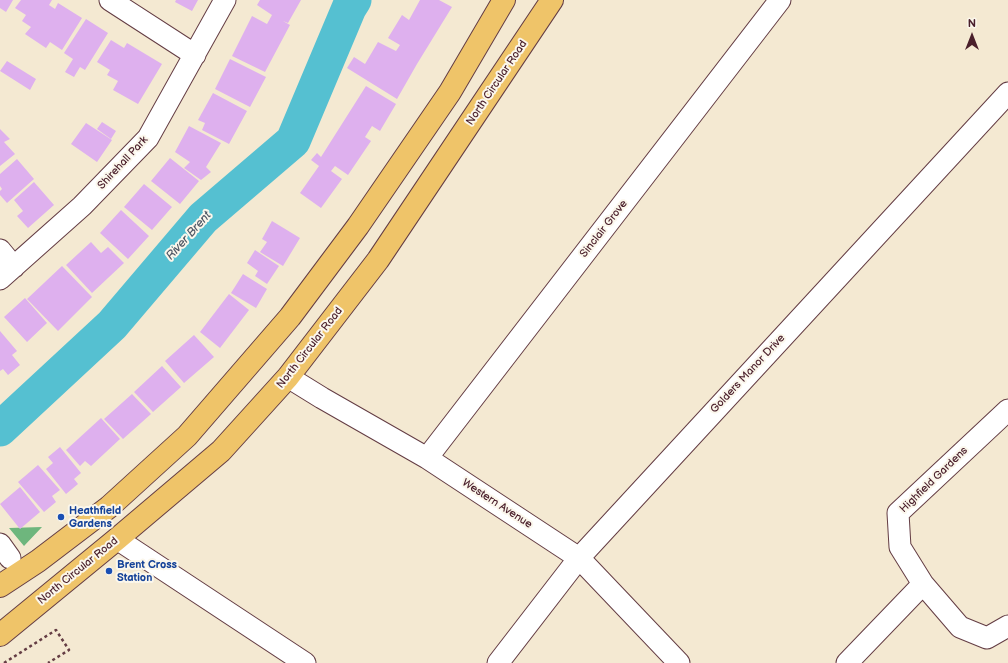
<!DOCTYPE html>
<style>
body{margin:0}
#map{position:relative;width:1008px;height:663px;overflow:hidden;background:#f4e9d2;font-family:"Balsamiq Sans",sans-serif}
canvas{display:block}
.north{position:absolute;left:952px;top:16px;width:40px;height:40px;-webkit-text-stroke:3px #fbf7ec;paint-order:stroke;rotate:0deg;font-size:11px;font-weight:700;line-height:16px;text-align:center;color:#4a1f2b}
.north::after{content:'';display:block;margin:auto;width:14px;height:18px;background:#4a1f2b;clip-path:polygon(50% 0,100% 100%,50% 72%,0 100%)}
</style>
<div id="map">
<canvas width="1008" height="663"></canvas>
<div class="north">N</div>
</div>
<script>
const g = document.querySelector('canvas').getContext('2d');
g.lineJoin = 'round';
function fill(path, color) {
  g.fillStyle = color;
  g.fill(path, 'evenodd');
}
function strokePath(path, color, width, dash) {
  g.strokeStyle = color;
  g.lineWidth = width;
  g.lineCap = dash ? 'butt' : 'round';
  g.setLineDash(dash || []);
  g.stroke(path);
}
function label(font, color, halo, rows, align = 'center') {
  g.font = font + ' "Balsamiq Sans",sans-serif';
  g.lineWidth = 4;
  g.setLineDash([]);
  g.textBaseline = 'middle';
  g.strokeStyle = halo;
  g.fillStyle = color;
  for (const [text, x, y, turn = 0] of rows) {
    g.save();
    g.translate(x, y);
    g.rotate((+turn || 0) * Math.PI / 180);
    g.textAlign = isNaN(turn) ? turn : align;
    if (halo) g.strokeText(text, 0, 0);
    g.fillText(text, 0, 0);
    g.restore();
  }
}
fill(new Path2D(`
 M347,0H365L333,62L316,100L305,138L293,155L277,173L220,214L201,233L160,291L131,323L0,441V415L65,353L103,322L131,294L157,265L180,230L199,208L218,192L264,161L284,131L299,92L335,19Z
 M42,527L24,546L9,528Z`), '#6eb67d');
strokePath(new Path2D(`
 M0,429L112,325L203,218L293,141L349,8L354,0`), '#55c0d1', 35);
fill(new Path2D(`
 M0,0H13L6,12L0,8Z
 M21,0H52L49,5L55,9L58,3L82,18L62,50L50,42L46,48L25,34L31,27L22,21L26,15L15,8Z
 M176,0H198L192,11L175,2Z
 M260,0H301L288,23L283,21L290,25L265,72L232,56L252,16L267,24L272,15L257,5Z
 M420,0H439L452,7L417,64L397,99L347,68L354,57L365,64L378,42L396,51L400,45L388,38L402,15L409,20Z
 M86,19L108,33L85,70L80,67L74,77L65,72L73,59L64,53Z
 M111,40L124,48L127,43L162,64L138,104L113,90L118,81L107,75L110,70L97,62Z
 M230,59L266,77L250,107L215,89Z
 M7,61L36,79L30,90L0,71Z
 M366,86L396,104L380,131L372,126L365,137L371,141L348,175L335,166L331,171L342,179L321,208L300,193L319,166L311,160L317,153L321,157Z
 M213,93L247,111L229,144L202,130L205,123L198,120Z
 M102,122L116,131L111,139L97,129Z
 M86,123L112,140L97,162L71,144Z
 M189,126L221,143L206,167L211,172L201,180L184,168L190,162L175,152Z
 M0,129L10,139L4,142L15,154L0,166Z
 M170,158L199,181L180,204L151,181Z
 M17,159L34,179L7,203L0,195V191L2,189L0,186V174Z
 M34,182L54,205L28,228L17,216L23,211L14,200Z
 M144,184L172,207L152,230L124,207Z
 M121,210L149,236L128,259L100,233Z
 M272,221L300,238L283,266L260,252L267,242L262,239Z
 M91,242L101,253L108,247L124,263L92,293L66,265Z
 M255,250L279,266L267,284L255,276L258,271L247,263Z
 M62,266L92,297L58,331L27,299Z
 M243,274L267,289L256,308L231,293Z
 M229,294L249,310L220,348L200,332Z
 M25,298L47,323L27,342L4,317Z
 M0,331L17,351L12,355L20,365L8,375L3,369L0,371Z
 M194,335L214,357L184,383L165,361Z
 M162,366L181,387L153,412L134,392Z
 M132,394L151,414L123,439L104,419Z
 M101,418L120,439L91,466L85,461L80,466L66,450Z
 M60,447L81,473L74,479L78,484L66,494L46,469L53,463L48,457Z
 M38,465L60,490L52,496L56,502L44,512L18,482Z
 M20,487L40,512L20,529L0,504Z`), '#deb0ee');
const street = new Path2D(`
 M110,0L195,55
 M0,250L14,267
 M0,279L82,206L148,138L225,0
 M288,377L322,398L427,458L579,558L679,663
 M427,458L780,0
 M117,539L305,663
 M0,544L10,558
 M923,584L960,627L987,638L1008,626
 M498,663L579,558L1008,93
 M847,663L923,584L900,547L898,513L1008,410`);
const highway = new Path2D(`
 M0,586L38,561L109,507L187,436L290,317L358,226L450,92L504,0
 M0,635L117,539L221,451L288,377L378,260L552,0`);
strokePath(street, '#643d44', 23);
strokePath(highway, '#643d44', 24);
strokePath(new Path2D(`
 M4,663L56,630L69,650L48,663`), '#643d44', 2.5, [3, 3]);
strokePath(street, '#fff', 21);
strokePath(highway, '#efc469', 22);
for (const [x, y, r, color] of [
 [61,517,4,"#1a4fb4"],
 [109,571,4,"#1a4fb4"]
]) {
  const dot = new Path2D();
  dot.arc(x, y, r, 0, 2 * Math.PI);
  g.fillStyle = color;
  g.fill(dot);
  strokePath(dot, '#fbf7ec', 1.5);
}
label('11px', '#4a1f2b', '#fbf7ec', [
 ["North Circular Road",497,83,-56],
 ["Shirehall Park",123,163,-47],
 ["Sinclair Grove",604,229,-52],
 ["North Circular Road",310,348,-52],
 ["Golders Manor Drive",748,374,-47],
 ["Highfield Gardens",934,480,-44],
 ["Western Avenue",497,504,33],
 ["North Circular Road",78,571,-39]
]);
label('bold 11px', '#164399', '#fbf7ec', [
 ["Heathfield",69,511],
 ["Gardens",69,524],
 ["Brent Cross",117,565],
 ["Station",117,578]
], 'left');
label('italic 12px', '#4e5765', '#fbf7ec', [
 ["River Brent",189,236,-48]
]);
</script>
